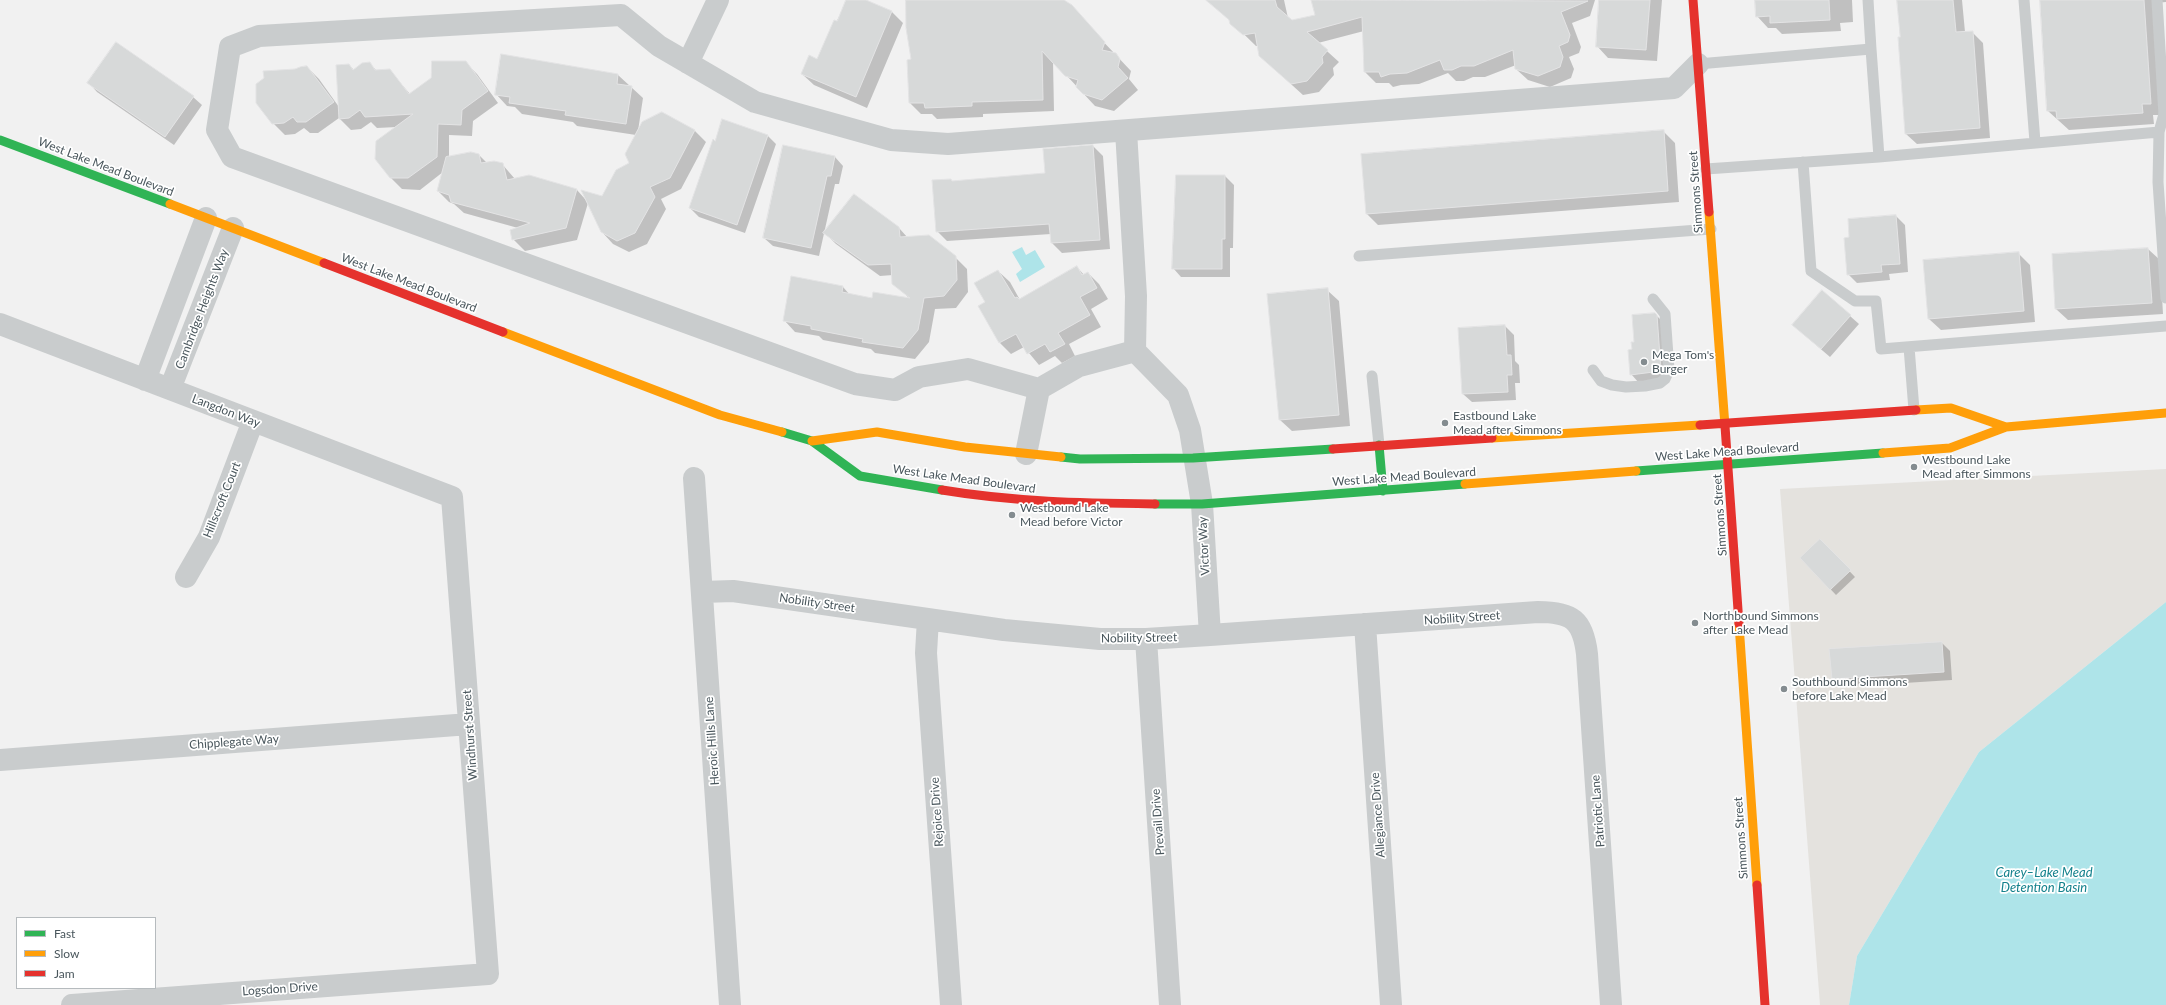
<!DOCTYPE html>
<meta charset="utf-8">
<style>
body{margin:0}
#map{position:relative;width:2166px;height:1005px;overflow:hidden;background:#f1f1f1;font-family:Lato,sans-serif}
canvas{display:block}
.legend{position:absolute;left:16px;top:917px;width:140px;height:72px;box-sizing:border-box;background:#fff;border:1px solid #b6bbbe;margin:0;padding:5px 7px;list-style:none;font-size:12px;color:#49565c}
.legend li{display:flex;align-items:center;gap:8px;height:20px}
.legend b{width:20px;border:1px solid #b6bbbe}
</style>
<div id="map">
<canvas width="2166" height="1005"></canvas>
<ul class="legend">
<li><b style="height:5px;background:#30b455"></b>Fast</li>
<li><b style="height:5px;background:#ff9f0a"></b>Slow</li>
<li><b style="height:5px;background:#e5322d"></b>Jam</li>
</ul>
</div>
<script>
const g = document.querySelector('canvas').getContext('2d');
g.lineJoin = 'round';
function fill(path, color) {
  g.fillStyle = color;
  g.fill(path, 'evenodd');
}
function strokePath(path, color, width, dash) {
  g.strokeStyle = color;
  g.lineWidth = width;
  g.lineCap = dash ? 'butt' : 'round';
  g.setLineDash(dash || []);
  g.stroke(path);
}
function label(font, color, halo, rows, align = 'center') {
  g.font = font + ' Lato,sans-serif';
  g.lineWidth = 3.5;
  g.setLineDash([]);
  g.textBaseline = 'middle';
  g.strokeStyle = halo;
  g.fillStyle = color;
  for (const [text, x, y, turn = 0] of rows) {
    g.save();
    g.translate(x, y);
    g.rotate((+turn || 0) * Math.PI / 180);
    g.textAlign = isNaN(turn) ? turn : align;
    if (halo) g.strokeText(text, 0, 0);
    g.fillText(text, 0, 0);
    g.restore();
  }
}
fill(new Path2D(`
 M2166,469V602L1979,752L1857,956L1849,1005H1820L1780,489Z`), '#e4e2de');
fill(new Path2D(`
 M1022,247L1026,255L1035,250L1045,267L1020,282L1016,274L1022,269L1012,252Z
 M2166,602V1005H1849L1857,956L1979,752Z`), '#aee4e9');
fill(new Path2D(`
 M847,0H864L892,12L903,23L867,108L814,85L802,74L818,60Z
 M912,0H1064L1131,71L1129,79L1138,90L1114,111L1095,106L1053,61L1054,111L983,114V117L937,119L932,114H921L910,103L912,60Z
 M1214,0H1284L1288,18L1291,21L1316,16L1312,0H1595L1590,16L1572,23L1581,47L1579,53L1569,57L1574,69L1571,78L1550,87L1528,80L1516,69V65L1485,77H1473L1464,81H1456L1448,73L1419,84L1401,85L1393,87L1389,83H1376L1365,72L1364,31L1318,43L1339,62L1333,68L1334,75L1319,92L1303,95L1272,67L1258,46H1256L1216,7Z
 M1600,0H1662L1657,61L1608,58L1597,46Z
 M1756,0H1852L1853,22L1840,23L1841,31L1782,34L1776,28H1768L1757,16Z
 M1898,0H1962L1965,32H1972L1983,43L1990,138L1917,144L1906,134Z
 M2041,0H2166V2L2155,3L2162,115H2153L2154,124L2069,130L2048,111Z
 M465,62L477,74L498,103L473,121L472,136L449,135V158L479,155L487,163L502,164L515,179L529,176L577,190L585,199L602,198L631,164L636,135L577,126L573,122L522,114L515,107L507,106L496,94L618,75L643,98L638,131L662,114L695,131L706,142L681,189L661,199L666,209L647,244L629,252L613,244L602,232L588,203L577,240L525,251L513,239L518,228L464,213L454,204L449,202L438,191L443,172L420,190L402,189L391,178L397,127L377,128L371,122L361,129L351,130L339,118L318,133H310L304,128L295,134L285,135L273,123L296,70L307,67L319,79L339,107L349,65L354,70L369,63L377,71L389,70L410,94Z
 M89,83L193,97L202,105L174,145L97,92Z
 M1663,131L1675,143L1679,202L1378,225L1367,214Z
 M767,135L776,144L745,233L699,217L690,208L716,142Z
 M1093,146L1103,156L1110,249L1062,253L1052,243L1051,234L947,241L937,231L951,180L953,182L1046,174Z
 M835,157L843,166L839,184H835L819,256L773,246L764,238Z
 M1225,176L1234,185L1233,248H1230V277H1181L1173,268Z
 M1896,216L1905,225L1908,272L1889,274L1890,280L1857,283L1848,274L1850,238Z
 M899,228L908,238L955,257L967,269L968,292L956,308L935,309L929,342L915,359L875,353L871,349L823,340L819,336L795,332L784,320L843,287L850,295L873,299H910L893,283V275L880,276L836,244L825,233Z
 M2148,249L2160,260L2163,314L2068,320L2056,309Z
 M2018,253L2030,265L2035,322L1941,330L1929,319Z
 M1077,267L1084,275L1088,273L1099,284L1108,299L1091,309L1101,327L1069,344L1075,356L1062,363L1055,356L1039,365L1024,347L1011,354L1000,343L979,307L986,303L998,271L1010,282L1020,300Z
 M1327,290L1339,301L1350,426L1292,431L1280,420L1268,295Z
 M1655,314L1664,323L1668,381L1639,383L1631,374L1633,350Z
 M1850,316L1859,324L1830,357L1802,333Z
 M1505,326L1514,335L1515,361L1519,365L1520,383H1515L1516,400L1472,402L1463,394Z
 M1820,540L1855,577L1836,595L1801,558Z
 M1942,643L1950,651L1952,680L1841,687L1832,679Z`), '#0003');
const building = new Path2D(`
 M846,0H866L892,11L856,97L801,74L809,55L817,59L834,20L837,21Z
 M906,0H1064L1072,5L1105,42L1102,50L1116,53L1120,59L1118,67L1128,78L1102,100L1083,94L1076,87L1078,80L1065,76L1042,51L1043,100L972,102V106L925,108L924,103H909L907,60L911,59L906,28Z
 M1206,0H1275L1277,7L1292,20L1315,15L1311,0L1588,1L1561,12L1570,35L1568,42L1559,46L1563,57L1560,67L1538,76L1515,69L1513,50L1474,66H1461L1452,70H1444L1440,60L1407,73L1390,74L1381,77L1379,72H1364L1362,17L1307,32L1328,50L1322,57L1323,63L1307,81L1291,84L1259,56L1255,33L1243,35L1230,24L1229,20Z
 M1599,0H1650L1646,50L1596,47Z
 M1755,0H1829L1830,20L1770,23V16L1756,17Z
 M1897,0H1953L1956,32L1973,31L1980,128L1905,134L1898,37H1900Z
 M2040,0H2144L2151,104H2142L2143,113L2057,119L2056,111H2047Z
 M116,42L194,96L165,137L87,83Z
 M501,54L618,74L617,84L632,86L626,124L565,115L566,111L509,103L510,97L495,95Z
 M432,61H466L488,91L462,110L461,125L438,124L437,157L408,178H390L375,159L376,141L413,114L365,117L360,110L349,118L339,119L336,65L349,64L353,70L362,63L370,62L375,70L390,69L409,94L431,78Z
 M307,66L334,102L306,122H297L293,117L284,123L272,124L256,103V84L264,78L263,71L295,69L300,67Z
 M662,112L695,130L670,178L650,187L655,197L635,233L617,241L601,232L581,190L602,196L616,170L629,163L625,154L642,122Z
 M722,119L768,135L737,225L689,208L713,139L715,141Z
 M1664,130L1668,191L1366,214L1361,154Z
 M783,145L835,156L831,176H827L811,248L763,238Z
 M1093,145L1100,240L1051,243L1049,224L936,232L932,180L951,179L952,181L1045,173L1043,149Z
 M471,152L479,154L481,163L494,161L503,163L507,180L529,175L577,189L566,228L512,240L510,230L530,223L451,202L449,195L437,191L446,157Z
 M1176,175H1225V239H1222V269H1172Z
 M854,194L899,227L900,237L929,235L956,256L957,280L944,296L924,298L918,330L903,348L862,342L863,339L811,329V326L783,321L791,276L843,286L842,292L872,298L873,292L910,298L892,284L891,264L868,265L823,233Z
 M1896,215L1900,264L1881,265L1882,272L1847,275L1844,238L1849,237L1848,219Z
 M2148,248L2152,303L2055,309L2052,254Z
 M2019,252L2024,311L1928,319L1923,260Z
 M1077,266L1082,275L1088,272L1097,288L1080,297L1090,315L1058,333L1065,344L1050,352L1045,344L1027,354L1016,334L999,343L978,306L985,302L974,283L998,270L1015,298L1017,297L1019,299Z
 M1328,288L1339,415L1279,420L1267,294Z
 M1822,290L1851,315L1821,349L1792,325Z
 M1655,313L1657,315L1661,371L1630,375L1628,350L1632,349L1631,342H1634L1632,315Z
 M1505,325L1507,355H1511L1512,375H1507L1508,392L1462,394L1458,328Z
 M1820,539L1851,570L1830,590L1800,558Z
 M1942,642L1944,672L1832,679L1829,649Z`);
fill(building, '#d7d9d9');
strokePath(building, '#e3e3e4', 1);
strokePath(new Path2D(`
 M1868,0L1871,49
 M2024,0L2035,142
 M2157,0L2164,114L2159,132
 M1698,64L1871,49L1879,157
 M1803,162L1811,271L1855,301H1876L1881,349L2166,326
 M1706,169L1879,157L2159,132L2158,182L2166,298
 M1359,256L1711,229
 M1909,347L1914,410
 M1593,370L1601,381L1612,385L1626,387L1645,386L1660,383L1665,379L1669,370L1665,314L1653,299
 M1372,376L1379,445`), '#c9cccd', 11);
strokePath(new Path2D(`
 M688,63L718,0
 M1126,131L1136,296L1135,351L1178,395L1190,430L1202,504L1210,635
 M0,324L452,497L488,974L72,1005
 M145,380L206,218
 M170,389L233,228
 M1039,389L1079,366L1135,351
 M1026,454L1039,389L968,369L919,377L895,390L855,384L232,157L217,130L230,47L259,36L621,15L659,46L755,102L891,140L948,144L1674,88L1698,64
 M694,478L730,1005
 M186,577L209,537L253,421
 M702,592L733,591L1004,630L1100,639H1146L1210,635L1538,612C1572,612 1583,620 1587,654L1611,1005
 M928,619L926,653L951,1005
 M1365,624L1391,1005
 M1146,639L1170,1005
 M0,760L469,724`), '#c9cccd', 22);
strokePath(new Path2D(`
 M0,140L170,204
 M782,432L812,441L860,476L942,490
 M1379,445L1383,491
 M1061,457L1080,459L1193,458L1333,449
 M1636,471L1883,453
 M1155,504H1202L1465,484`), '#30b455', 9);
strokePath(new Path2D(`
 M170,204L324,263
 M1709,212L1725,426
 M503,332L720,415L782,432
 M1916,410L1951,408L2006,427
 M1492,438L1700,425
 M812,441L877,432L965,447L1061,457
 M1883,453L1950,448L2006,427L2166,413
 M1465,484L1636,471
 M1739,624L1757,885`), '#ff9f0a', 9);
strokePath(new Path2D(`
 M1693,0L1709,212
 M324,263L503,332
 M1700,425L1916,410
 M1725,426L1739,624
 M1333,449L1492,438
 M942,490C1014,502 1082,503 1155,504
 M1757,885L1765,1005`), '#e5322d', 9);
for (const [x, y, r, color] of [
 [1644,362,4,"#848c90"],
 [1445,423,4,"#848c90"],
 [1914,467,4,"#848c90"],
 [1012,515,4,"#848c90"],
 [1695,623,4,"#848c90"],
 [1784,689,4,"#848c90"]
]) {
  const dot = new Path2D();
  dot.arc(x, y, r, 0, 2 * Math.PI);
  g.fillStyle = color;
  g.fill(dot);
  strokePath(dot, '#fff', 1.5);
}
label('12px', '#49565c', '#fff', [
 ["West Lake Mead Boulevard",106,167,21],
 ["Simmons Street",1696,192,-94],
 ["West Lake Mead Boulevard",409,283,21],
 ["Cambridge Heights Way",202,309,-69],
 ["Langdon Way",226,411,21],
 ["West Lake Mead Boulevard",1727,452,-4],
 ["West Lake Mead Boulevard",1404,477,-4],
 ["West Lake Mead Boulevard",964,479,8],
 ["Hillscroft Court",222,500,-68],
 ["Simmons Street",1720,515,-94],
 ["Victor Way",1204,546,-93],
 ["Nobility Street",817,603,8],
 ["Nobility Street",1462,618,-4],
 ["Nobility Street",1139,638,-1],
 ["Windhurst Street",470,735,-94],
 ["Heroic Hills Lane",712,741,-94],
 ["Chipplegate Way",234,742,-4],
 ["Patriotic Lane",1598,811,-94],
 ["Rejoice Drive",937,812,-94],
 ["Allegiance Drive",1378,815,-94],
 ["Prevail Drive",1158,822,-94],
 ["Simmons Street",1741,838,-94],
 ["Logsdon Drive",280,989,-4]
]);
label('12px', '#49565c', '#fff', [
 ["Mega Tom's",1652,355],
 ["Burger",1652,369],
 ["Eastbound Lake",1453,416],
 ["Mead after Simmons",1453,430],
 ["Westbound Lake",1922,460],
 ["Mead after Simmons",1922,474],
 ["Westbound Lake",1020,508],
 ["Mead before Victor",1020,522],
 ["Northbound Simmons",1703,616],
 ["after Lake Mead",1703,630],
 ["Southbound Simmons",1792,682],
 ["before Lake Mead",1792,696]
], 'left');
label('italic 13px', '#15828d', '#fff', [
 ["Carey–Lake Mead",2044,873],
 ["Detention Basin",2044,888]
]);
</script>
